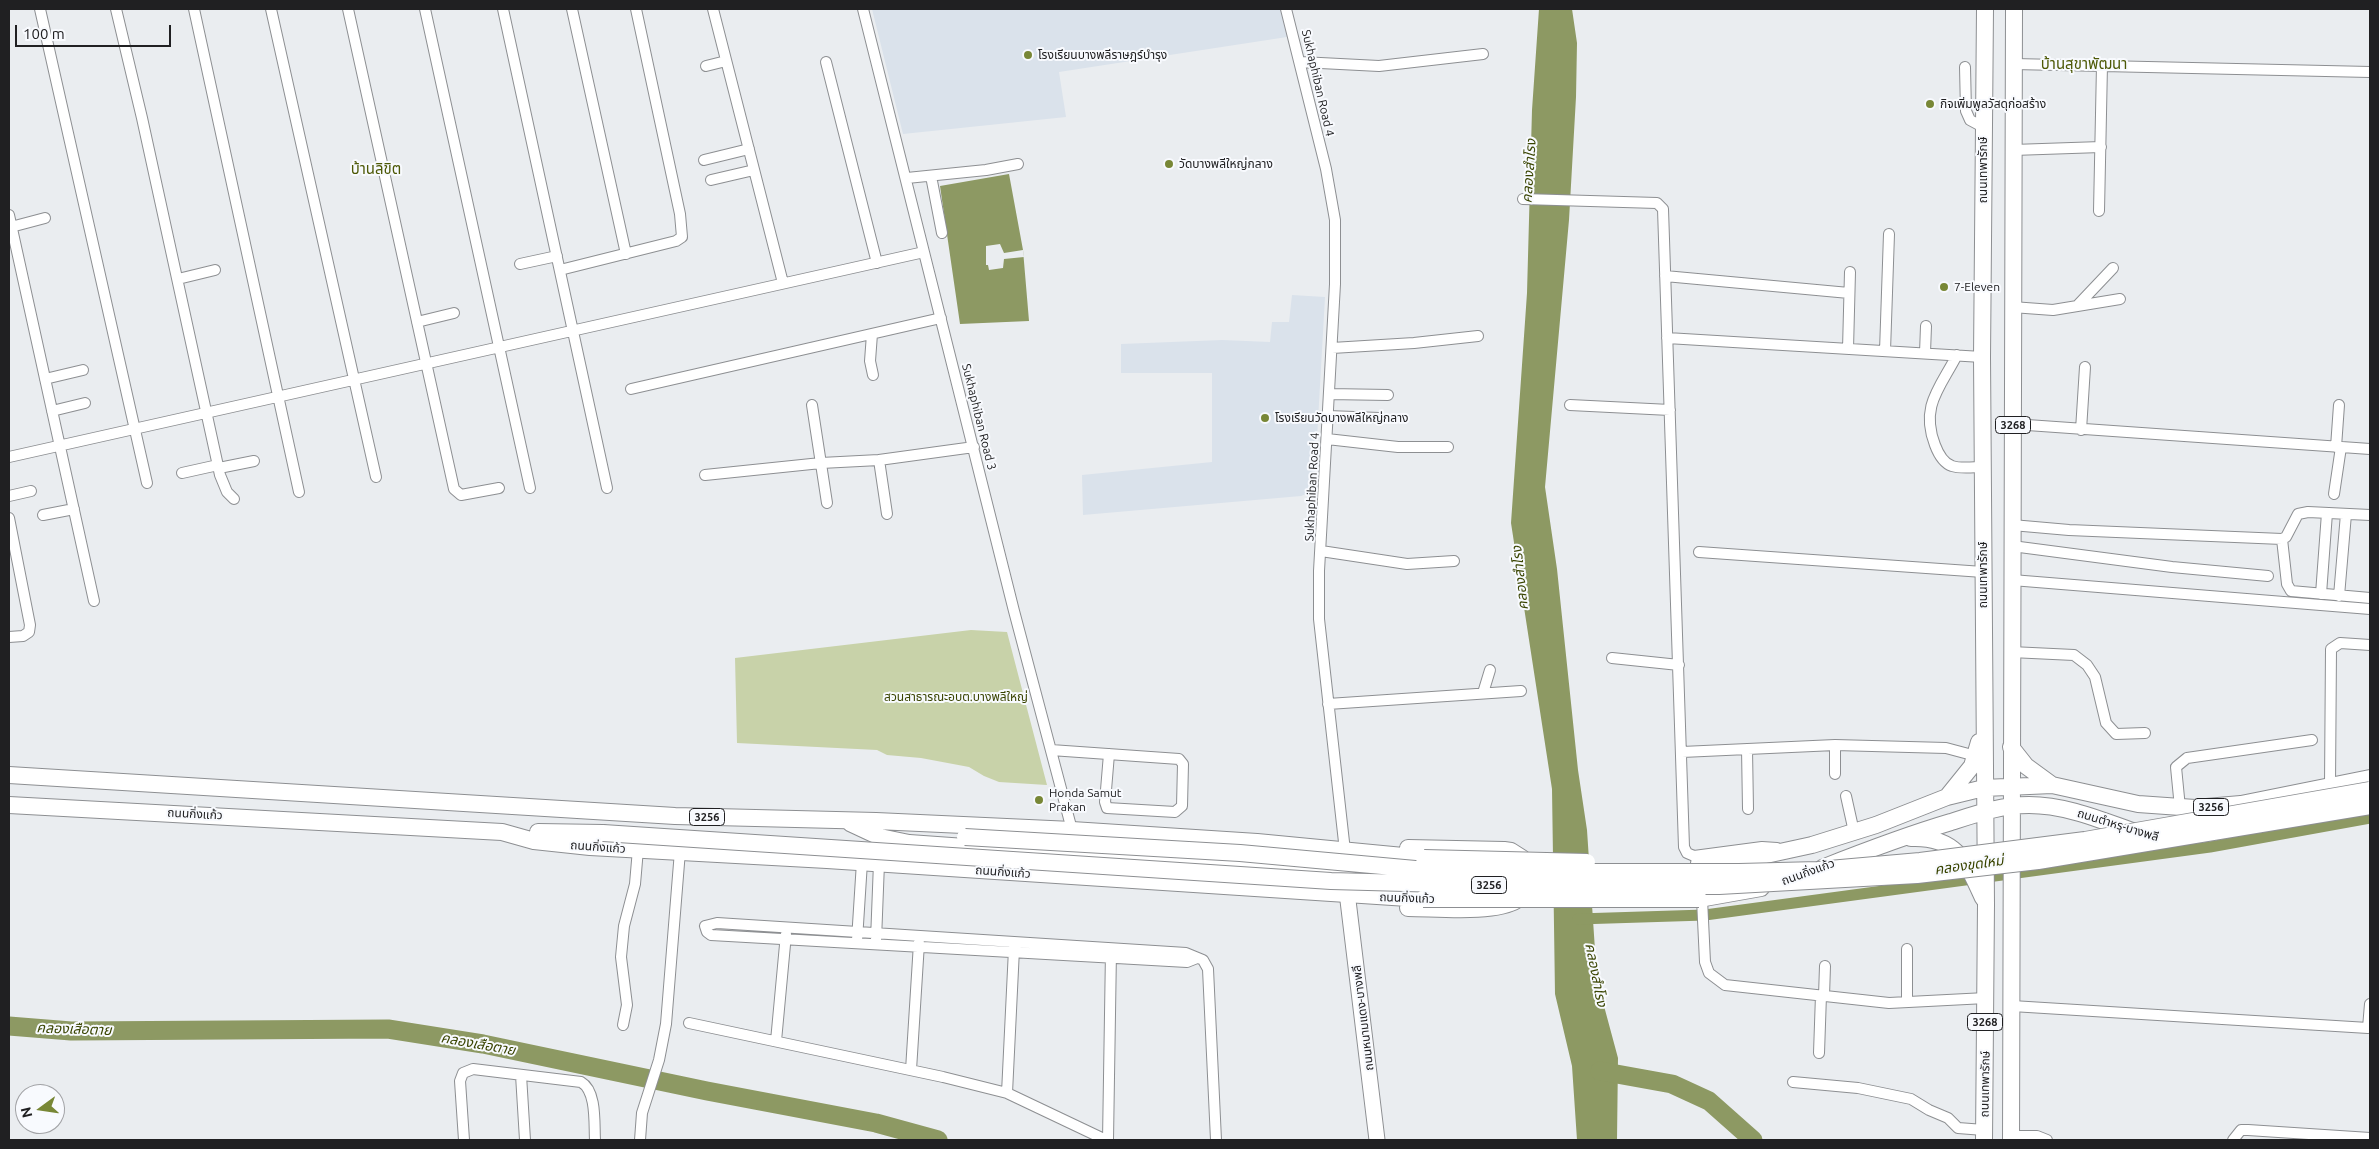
<!DOCTYPE html>
<meta charset="utf-8">
<style>
body{margin:0}
#map{position:relative;width:2379px;height:1149px;overflow:hidden;background:#eaedf0;font-family:Ubuntu,sans-serif}
canvas{display:block}
.frame{position:absolute;inset:0;border:10px solid #202022;pointer-events:none}
.north{position:absolute;left:15px;top:1084px;width:50px;height:50px;box-sizing:border-box;background:#f8fafe;border:1px solid #a2a3a6;border-radius:50%;rotate:256deg;font-size:14px;font-weight:700;line-height:20px;text-align:center;color:#202022}
.north::after{content:'';display:block;margin:auto;width:18px;height:22px;background:#788736;clip-path:polygon(50% 0,100% 100%,50% 72%,0 100%)}
.scale{position:absolute;left:15px;top:25px;width:156px;height:22px;box-sizing:border-box;border:2px solid #202022;border-top:0;padding-left:6px;font-size:15px;line-height:18px;white-space:nowrap;color:#202022;-webkit-text-stroke:4px #f8fafe;paint-order:stroke}
</style>
<div id="map">
<canvas width="2379" height="1149"></canvas>
<div class="frame"></div>
<div class="north">N</div>
<div class="scale">100 m</div>
</div>
<script>
const g = document.querySelector('canvas').getContext('2d');
g.lineJoin = 'round';
function fill(path, color) {
  g.fillStyle = color;
  g.fill(path, 'evenodd');
}
function strokePath(path, color, width, dash) {
  g.strokeStyle = color;
  g.lineWidth = width;
  g.lineCap = dash ? 'butt' : 'round';
  g.setLineDash(dash || []);
  g.stroke(path);
}
function label(font, color, halo, rows, align = 'center') {
  g.font = font + ' Ubuntu,"Noto Sans Thai",sans-serif';
  g.lineWidth = 4;
  g.setLineDash([]);
  g.textBaseline = 'middle';
  g.strokeStyle = halo;
  g.fillStyle = color;
  for (const [text, x, y, turn = 0] of rows) {
    g.save();
    g.translate(x, y);
    g.rotate((+turn || 0) * Math.PI / 180);
    g.textAlign = isNaN(turn) ? turn : align;
    if (halo) g.strokeText(text, 0, 0);
    g.fillText(text, 0, 0);
    g.restore();
  }
}
fill(new Path2D(`
 M872,9H1280L1287,37L1059,72L1066,117L903,134Z
 M1292,295L1325,297L1314,491L1301,496L1083,515L1082,475L1212,462V373H1121V344L1222,340L1270,342L1272,322H1289Z`), '#dae2eb');
fill(new Path2D(`
 M971,630L1007,632L1047,785L999,782L984,776L969,767L921,758L887,755L877,750L737,743L735,658Z`), '#c8d2a9');
fill(new Path2D(`
 M1539,9H1572L1577,43L1576,97L1569,220L1545,487L1557,569L1578,770L1587,830L1597,980L1618,1058L1617,1140H1577L1572,1066L1555,994L1552,789L1511,523L1527,293L1532,110Z
 M1009,174L1023,250L1029,321L960,324L940,186Z`), '#8d9963');
fill(new Path2D(`
 M1000,244L1004,253L1023,250L1024,257L1004,259L1003,268L989,270L988,265H986V246Z`), '#eaedf0');
strokePath(new Path2D(`
 M1578,919L1705,915L2210,847L2370,818`), '#8d9963', 11);
strokePath(new Path2D(`
 M9,1026L71,1031L388,1029L483,1044L707,1091L876,1123L938,1140
 M1600,1071L1672,1084L1709,1101L1753,1140`), '#8d9963', 19);
const street = new Path2D(`
 M40,9L147,483
 M116,9L142,118L220,475L227,492L234,499
 M194,9L299,492
 M271,9L376,477
 M348,9L454,489L461,495L499,488
 M425,9L530,488
 M503,9L607,488
 M572,9L626,254
 M713,9L783,283
 M863,9L1014,611L1072,830
 M1286,9L1326,169L1335,220V284L1319,571V619L1345,851
 M826,62L877,263
 M1301,62L1379,66L1483,54
 M2014,64L2370,72
 M706,66L726,61
 M1965,67L1966,111L1970,120L1983,127
 M2013,150L2101,147
 M704,160L749,149
 M931,176L942,233
 M907,178L986,170L1018,164
 M711,180L754,170
 M1523,199L1657,203L1663,209L1684,847L1687,853L1694,856L1762,847L1777,848
 M2099,211L2102,65
 M9,215L94,601
 M11,227L45,218
 M520,264L557,256
 M560,270L676,241L682,237L680,214L636,9
 M1665,276L1849,293
 M178,279L215,270
 M2077,306L2113,268
 M2012,307L2053,310L2120,299
 M417,322L454,313
 M872,334L870,361L873,375
 M1667,338L1982,357
 M1332,348L1414,343L1478,336
 M1848,349L1850,272
 M1885,351L1889,234
 M1925,353L1926,326
 M1957,355C1940,388 1920,406 1935,445C1938,453 1943,463 1952,466C1960,469 1974,467 1983,467
 M45,379L83,370
 M631,389L941,318
 M1329,394L1388,395
 M812,405L827,503
 M1570,405L1670,410
 M52,411L85,403
 M1328,416L1379,418
 M2013,424L2370,449
 M2081,430L2085,367
 M1327,439L1398,447H1448
 M2336,447L2339,405
 M9,457L924,252
 M879,460L887,514
 M219,468L254,461
 M182,473L218,465
 M705,475L821,463L879,460L974,447
 M2334,494L2341,447
 M9,496L31,491
 M43,515L74,509
 M9,518L30,625L29,632L23,636L9,637
 M2012,525L2069,530L2282,539L2286,537L2298,514L2308,512L2370,515
 M2282,539L2287,584L2291,591L2370,598
 M2012,546L2172,567L2268,576
 M1321,551L1407,564L1454,561
 M1699,552L1983,572
 M2012,580L2370,609
 M2321,594L2327,513
 M2339,596L2346,514
 M2011,652L2074,655L2087,665L2095,677L2106,723L2116,734L2145,733
 M1612,658L1679,665
 M1483,693L1490,670
 M1328,704L1521,691
 M1747,749L1748,809
 M1051,750L1179,759L1183,764L1182,806L1175,812L1107,808L1105,802L1109,754
 M1682,752L1835,745L1946,748L1976,756
 M1835,774V745
 M2330,785L2331,649L2340,643L2370,645
 M1846,796L1854,832
 M2180,808L2176,767L2187,758L2312,740
 M1702,899L1705,962L1709,973L1725,985L1889,1003L1986,998
 M857,940L862,862
 M876,940L879,863
 M1907,949V1002
 M1197,958L1187,962L711,935L707,932L705,926L717,923L1186,953L1203,960L1208,969L1216,1140
 M1824,996L1825,966
 M2012,1006L2368,1028L2370,1004
 M689,1023L943,1077L1007,1093L1106,1140
 M623,1025L627,1005L621,957L624,926L635,884L638,849
 M776,1041L786,934
 M1819,1053L1821,995
 M911,1070L919,943
 M521,1075L525,1140
 M1793,1082L1858,1088L1911,1099L1929,1110L1948,1118L1958,1128L1984,1130
 M1007,1093L1014,949
 M2011,1136H2037L2047,1140
 M464,1140L460,1081L463,1073L473,1069L581,1082C597,1091 594,1124 595,1140
 M640,1140L642,1113L659,1060L666,1024L680,851
 M1108,1140L1111,951
 M2233,1140L2241,1130H2248L2370,1138`);
const secondary = new Path2D(`
 M1346,884L1377,1140`);
const primary = new Path2D(`
 M2011,747L2026,766L2052,785
 M9,775L675,816L876,821L1072,830L1257,842L1424,858
 M1947,797L1972,766L1979,742
 M9,805L502,832L534,841L590,847L827,860L1423,899
 M850,823L880,837L909,843L1344,874L1372,865
 M538,832L603,833
 M1911,838C1957,836 1967,863 1983,898
 M1408,848L1504,850L1511,851L1522,858V867
 M1699,863L1743,860L1812,845L1876,825L1947,797L1984,788L2052,785L2138,804L2195,808L2241,804L2370,778
 M1822,868C1865,851 1907,835 1951,822C1976,814 2002,805 2029,805C2067,805 2103,821 2138,833
 M1699,899L1761,888
 M1408,908C1436,908 1495,914 1517,900
 M1984,1140L1986,904L1982,357L1985,9
 M2011,1140L2014,9`);
strokePath(street, '#8d8f92', 12);
strokePath(secondary, '#8d8f92', 17);
strokePath(primary, '#8d8f92', 18);
strokePath(street, '#fff', 10);
strokePath(secondary, '#fff', 15);
strokePath(primary, '#fff', 16);
const primaryBridge = new Path2D(`
 M603,833L1331,881L1516,886H1719L1917,875L2038,861L2370,806
 M965,837L1240,853L1448,872H1739L1818,870L1920,861L2085,840L2370,790
 M1424,858L1587,862
 M1423,899H1699`);
strokePath(primaryBridge, '#8d8f92', 18, []);
strokePath(primaryBridge, '#fff', 16);
for (const [x, y, r, color] of [
 [1028,55,5,"#788736"],
 [1930,104,5,"#788736"],
 [1169,164,5,"#788736"],
 [1944,287,5,"#788736"],
 [1265,418,5,"#788736"],
 [1039,800,5,"#788736"]
]) {
  const dot = new Path2D();
  dot.arc(x, y, r, 0, 2 * Math.PI);
  g.fillStyle = color;
  g.fill(dot);
  strokePath(dot, '#f8fafe', 2);
}
for (const [x, y, w] of [
 [2013,425,35],
 [2211,807,35],
 [707,817,35],
 [1489,885,35],
 [1985,1022,35]
]) {
  const box = new Path2D();
  box.roundRect(x - w / 2, y - 8.5, w, 17, 4);
  g.fillStyle = '#f8fafe';
  g.fill(box);
  strokePath(box, '#202022', 1);
}
label('bold 11px', '#202022', null, [
 ["3268",2013,425],
 ["3256",2211,807],
 ["3256",707,817],
 ["3256",1489,885],
 ["3268",1985,1022]
]);
label('12px', '#202022', '#f8fafe', [
 ["โรงเรียนบางพลีราษฎร์บำรุง",1038,55],
 ["กิจเพิ่มพูลวัสดุก่อสร้าง",1940,104],
 ["วัดบางพลีใหญ่กลาง",1179,164],
 ["7-Eleven",1954,287],
 ["โรงเรียนวัดบางพลีใหญ่กลาง",1275,418],
 ["Honda Samut",1049,793],
 ["Prakan",1049,807]
], 'left');
label('12px', '#202022', '#f8fafe', [
 ["Sukhaphiban Road 4",1318,83,77],
 ["ถนนเทพารักษ์",1983,170,-90],
 ["Sukhaphiban Road 3",979,417,76],
 ["Sukhaphiban Road 4",1312,487,-87],
 ["ถนนเทพารักษ์",1983,575,-90],
 ["ถนนกิ่งแก้ว",195,814,3],
 ["ถนนตำหรุ-บางพลี",2118,825,17],
 ["ถนนกิ่งแก้ว",598,847,4],
 ["ถนนกิ่งแก้ว",1003,872,4],
 ["ถนนกิ่งแก้ว",1808,872,-20],
 ["ถนนกิ่งแก้ว",1407,898,2],
 ["ถนนหนามแดง-บางพลี",1363,1018,-97],
 ["ถนนเทพารักษ์",1985,1084,-89]
]);
label('12px', '#394300', '#f8fafe', [
 ["สวนสาธารณะอบต.บางพลีใหญ่",956,697]
]);
label('italic 14px', '#394400', '#f8fafe', [
 ["คลองสำโรง",1529,171,-86],
 ["คลองสำโรง",1520,578,-96],
 ["คลองขุดใหม่",1969,865,-8],
 ["คลองสำโรง",1596,975,79],
 ["คลองเสือตาย",74,1029,2],
 ["คลองเสือตาย",478,1044,10]
]);
label('15px', '#4d5906', '#f8fafe', [
 ["บ้านสุขาพัฒนา",2084,64],
 ["บ้านลิขิต",376,169]
]);
</script>
